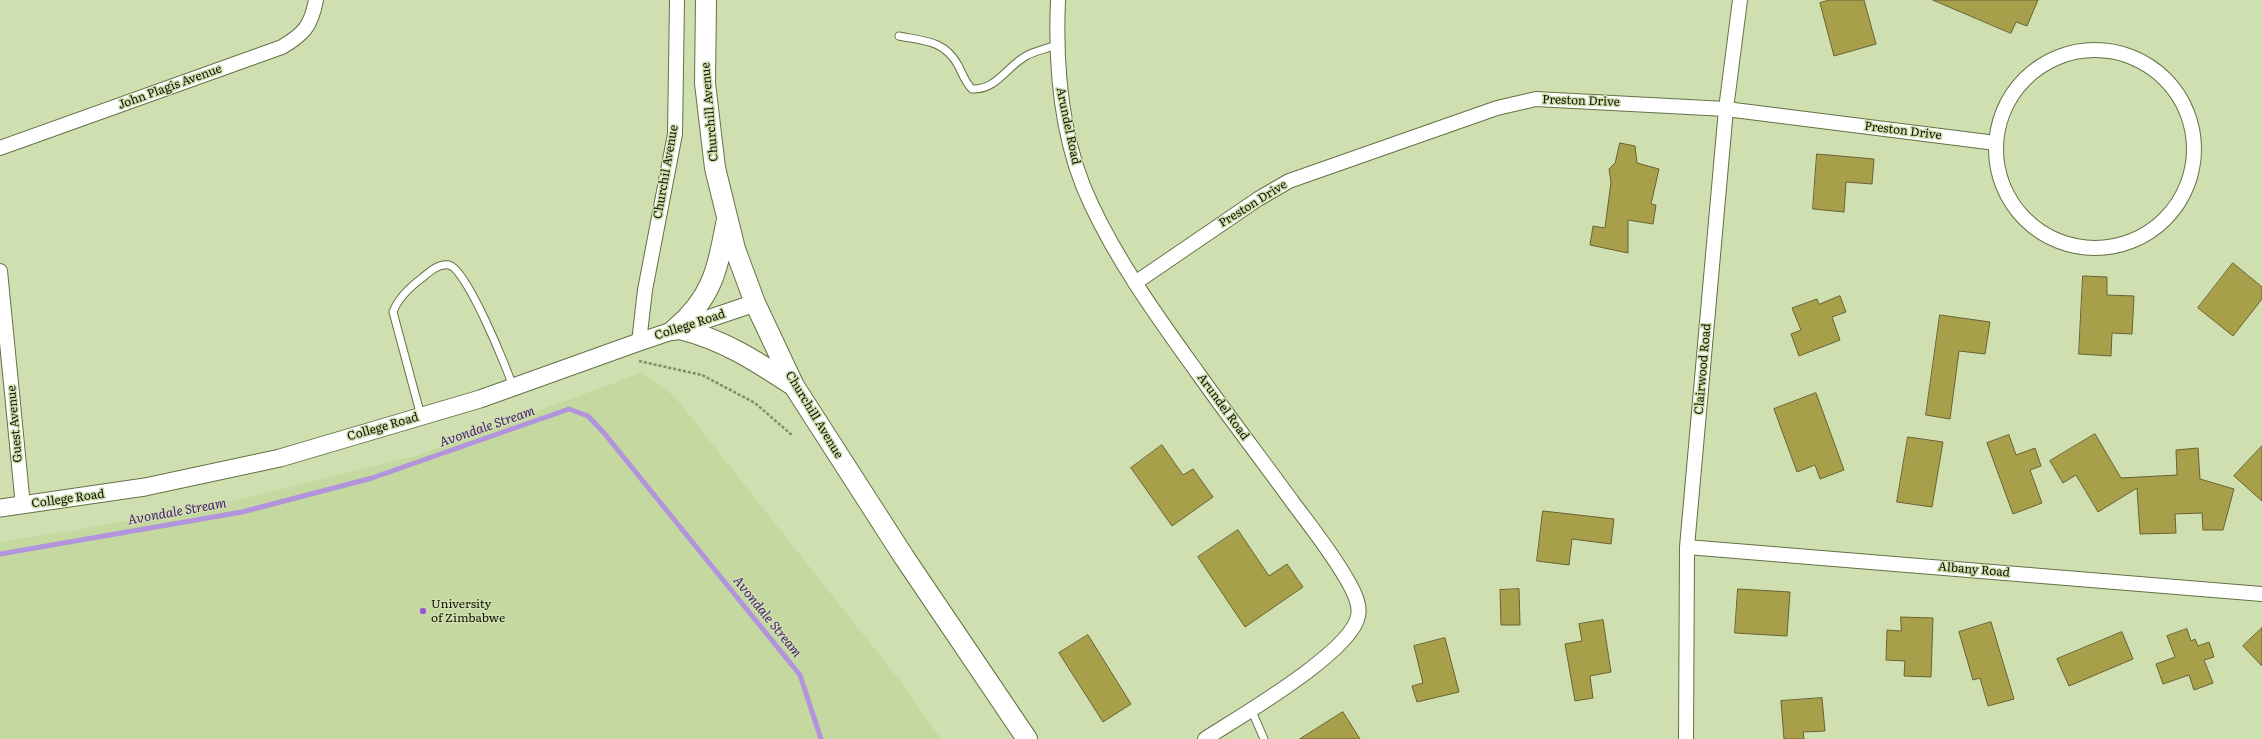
<!DOCTYPE html>
<style>
body{margin:0}
canvas{display:block;background:#cfdfaf}
</style>
<canvas width="2262" height="739"></canvas>
<script>
const g = document.querySelector('canvas').getContext('2d');
g.lineJoin = 'round';
function fill(path, color) {
  g.fillStyle = color;
  g.fill(path, 'evenodd');
}
function strokePath(path, color, width, dash) {
  g.strokeStyle = color;
  g.lineWidth = width;
  g.lineCap = dash ? 'butt' : 'round';
  g.setLineDash(dash || []);
  g.stroke(path);
}
function label(font, color, halo, rows, align = 'center') {
  g.font = font + ' Literata,serif';
  g.lineWidth = 3;
  g.setLineDash([]);
  g.textBaseline = 'middle';
  g.strokeStyle = halo;
  g.fillStyle = color;
  for (const [text, x, y, turn = 0] of rows) {
    g.save();
    g.translate(x, y);
    g.rotate((+turn || 0) * Math.PI / 180);
    g.textAlign = isNaN(turn) ? turn : align;
    if (halo) g.strokeText(text, 0, 0);
    g.fillText(text, 0, 0);
    g.restore();
  }
}
fill(new Path2D(`
 M641,373L674,396L900,681L941,739H0V542L71,531L239,500L415,456Z`), '#c5d8a0');
strokePath(new Path2D(`
 M0,554L242,512L372,478L569,409L588,416L604,433L800,675L821,739`), '#b194db', 5);
const building = new Path2D(`
 M1830,0H1864L1876,44L1834,56L1820,3Z
 M1933,0H2038L2027,26L2016,22L2011,33Z
 M1620,143L1635,146L1637,163L1659,169L1651,204L1656,205L1653,224L1628,220V253L1590,245L1593,226L1605,228L1611,182L1609,169L1615,163Z
 M1817,154L1874,159L1872,184L1846,182L1844,212L1813,209Z
 M2233,263L2262,287V299L2233,336L2198,308Z
 M2083,276L2107,277V295L2134,296L2132,334L2112,333L2111,356L2079,354Z
 M1840,296L1846,312L1832,317L1840,340L1799,356L1791,334L1801,330L1792,308L1817,299L1819,304Z
 M1940,315L1990,322L1985,354L1959,351L1950,419L1926,415Z
 M1816,393L1844,470L1820,479L1815,465L1797,472L1774,409Z
 M2095,434L2121,478L2177,475L2176,450L2198,448L2200,479L2234,489L2223,530H2203L2202,513L2175,514L2176,533L2140,534L2137,488L2098,512L2076,475L2063,483L2050,461Z
 M2009,435L2016,455L2035,448L2041,466L2030,470L2042,503L2013,514L1987,443Z
 M1908,437L1943,442L1932,507L1897,502Z
 M1162,445L1183,475L1193,469L1213,497L1172,526L1131,468Z
 M2262,446V501L2234,476Z
 M1543,511L1614,519L1611,544L1572,539L1569,565L1537,561Z
 M1238,530L1269,576L1287,564L1303,587L1245,627L1198,557Z
 M1519,589L1520,625H1501L1500,590Z
 M1738,589L1790,592L1787,636L1735,633Z
 M1901,617L1933,618L1931,677L1904,676L1905,661L1886,660L1887,630L1901,631Z
 M1603,620L1611,672L1590,676L1593,698L1575,701L1565,644L1582,641L1579,624Z
 M1991,622L2014,699L1988,706L1980,678L1973,680L1959,632Z
 M2262,628V666L2243,646Z
 M2187,629L2191,641L2195,639L2198,646L2209,642L2214,657L2204,660L2213,683L2194,690L2189,675L2163,684L2156,664L2175,657L2167,636Z
 M2122,632L2133,659L2069,686L2057,659Z
 M1088,635L1131,704L1103,722L1059,653Z
 M1445,638L1459,692L1417,702L1412,686L1423,683L1414,646Z
 M1822,698L1825,731L1803,732L1804,739H1784L1781,701Z
 M1343,712L1360,739H1300Z`);
fill(building, '#a89f4b');
strokePath(building, '#686233', 1);
const service = new Path2D(`
 M899,36C924,41 944,40 958,65C962,73 965,82 972,89C997,90 1006,67 1026,56C1035,51 1046,49 1056,45
 M421,416L393,312C398,298 410,287 422,278C429,272 439,263 449,265C466,268 507,368 513,387
 M1251,709L1264,739`);
const minor = new Path2D(`
 M1058,0C1055,69 1061,141 1091,204C1119,264 1159,319 1197,372C1229,417 1262,460 1294,504C1312,528 1331,552 1346,578C1352,588 1361,604 1358,616C1352,652 1237,718 1205,739
 M1996 149a99 99 0 1 1 198 0a99 99 0 1 1-198 0Z
 M0,148L282,47C304,34 311,26 316,0
 M0,271L23,506
 M1135,283L1258,199L1289,181L1497,108L1536,99L1726,109L1996,143
 M639,342L645,290L675,134L677,0
 M1687,547L2262,594
 M1686,739L1687,547L1726,109L1740,0`);
const tertiary = new Path2D(`
 M0,508L145,487L280,458L480,399L639,342L755,303`);
const secondary = new Path2D(`
 M706,0L705,83L715,168L735,249L755,303L794,386L904,557L1027,739
 M680,329C724,340 756,361 794,386
 M674,330C712,298 717,271 726,224`);
strokePath(service, '#647246', 9);
strokePath(minor, '#647246', 16);
strokePath(tertiary, '#647246', 19);
strokePath(secondary, '#647246', 22);
strokePath(new Path2D(`
 M639,361L702,375L755,403L793,436`), '#818c69', 2.5, [3, 2]);
strokePath(service, '#fff', 7);
strokePath(minor, '#fff', 14);
strokePath(tertiary, '#fff', 17);
strokePath(secondary, '#fff', 20);
for (const [x, y, r, color] of [
 [423,611,4,"#935bd2"]
]) {
  const dot = new Path2D();
  dot.arc(x, y, r, 0, 2 * Math.PI);
  g.fillStyle = color;
  g.fill(dot);
  strokePath(dot, '#cfdfaf', 1.5);
}
label('12px', '#101505', '#cfdfaf', [
 ["John Plagis Avenue",170,87,-20],
 ["Preston Drive",1581,101,2],
 ["Churchill Avenue",710,112,-95],
 ["Arundel Road",1068,126,78],
 ["Preston Drive",1903,131,7],
 ["Churchil Avenue",666,172,-80],
 ["Preston Drive",1253,204,-32],
 ["College Road",690,325,-18],
 ["Clairwood Road",1703,369,-85],
 ["Arundel Road",1223,407,54],
 ["Churchill Avenue",814,415,59],
 ["Guest Avenue",15,424,-95],
 ["College Road",383,427,-16],
 ["College Road",68,499,-8],
 ["Albany Road",1974,570,5]
]);
label('12px', '#101505', '#cfdfaf', [
 ["University",431,604],
 ["of Zimbabwe",431,618]
], 'left');
label('italic 13px', '#4b2174', '#cfdfaf', [
 ["Avondale Stream",487,427,-19],
 ["Avondale Stream",177,512,-10],
 ["Avondale Stream",767,617,51]
]);
</script>
